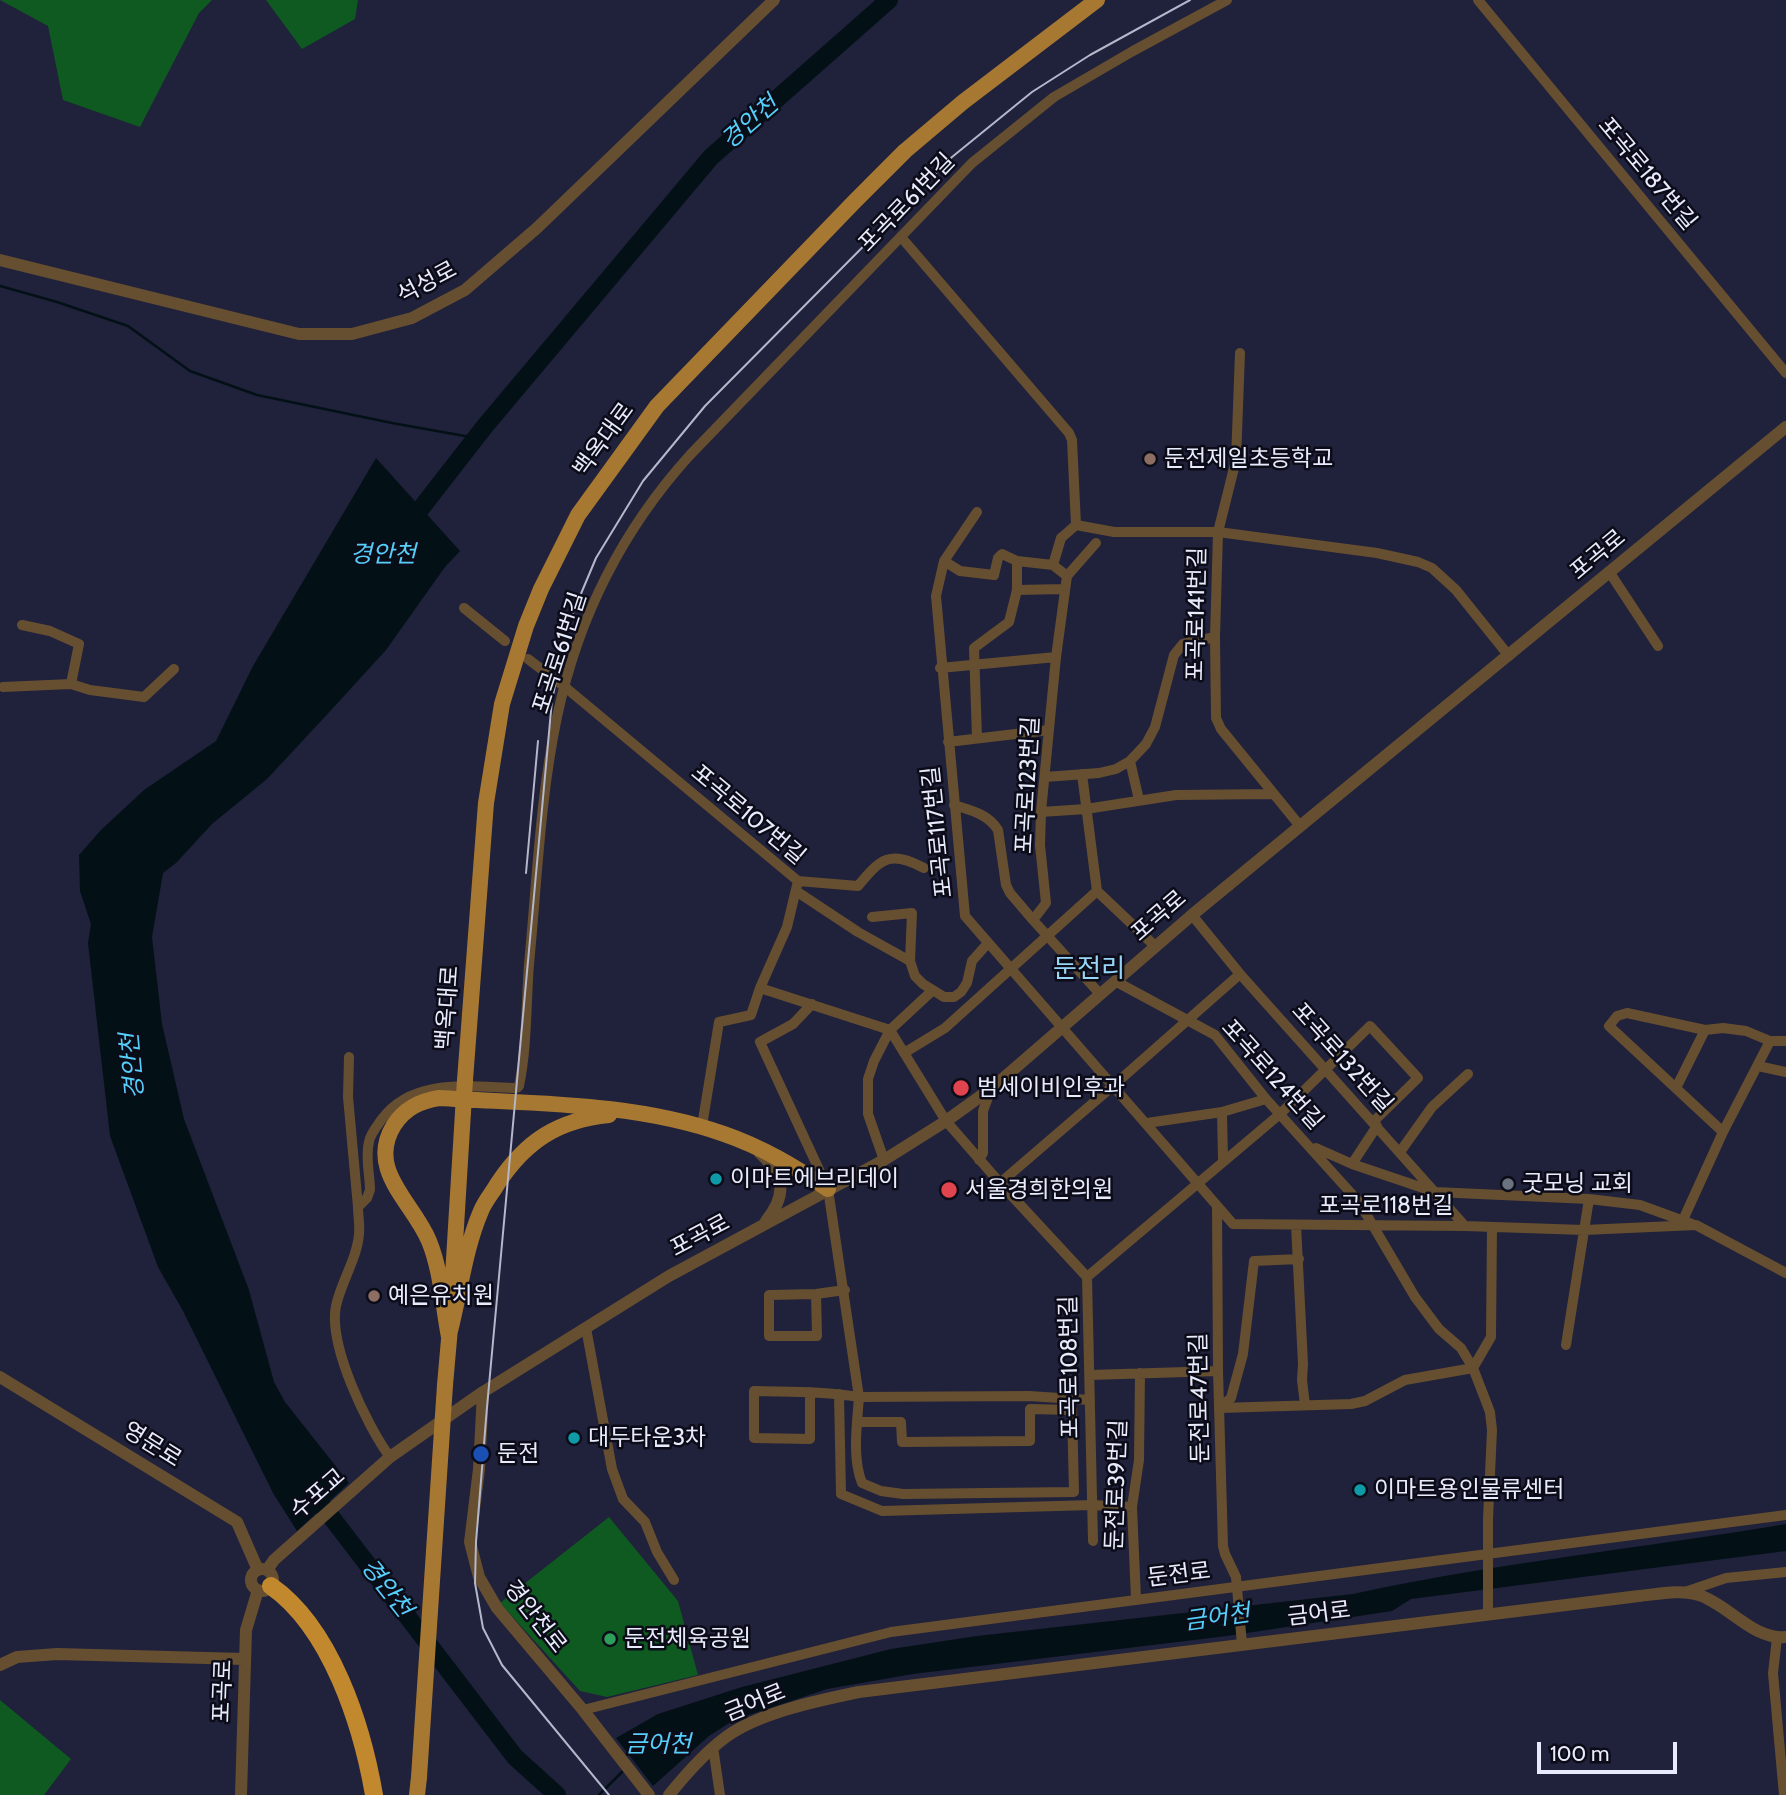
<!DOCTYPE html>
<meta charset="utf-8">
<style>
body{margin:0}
#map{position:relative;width:1786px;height:1795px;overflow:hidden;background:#20213b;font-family:Cabin,sans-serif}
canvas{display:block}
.scale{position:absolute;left:1537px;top:1742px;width:140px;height:32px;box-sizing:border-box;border:4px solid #e8ebfc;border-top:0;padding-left:9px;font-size:21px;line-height:24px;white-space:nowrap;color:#e8ebfc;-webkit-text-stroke:5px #0b0c18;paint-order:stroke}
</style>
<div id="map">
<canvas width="1786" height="1795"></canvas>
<div class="scale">100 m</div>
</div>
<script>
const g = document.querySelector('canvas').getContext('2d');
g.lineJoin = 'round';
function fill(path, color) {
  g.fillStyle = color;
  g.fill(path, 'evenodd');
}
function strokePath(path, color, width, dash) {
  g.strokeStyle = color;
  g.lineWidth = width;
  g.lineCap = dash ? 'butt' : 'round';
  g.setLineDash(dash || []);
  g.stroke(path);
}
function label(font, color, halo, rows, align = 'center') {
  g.font = font + ' Cabin,"Noto Sans KR",sans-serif';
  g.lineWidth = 5;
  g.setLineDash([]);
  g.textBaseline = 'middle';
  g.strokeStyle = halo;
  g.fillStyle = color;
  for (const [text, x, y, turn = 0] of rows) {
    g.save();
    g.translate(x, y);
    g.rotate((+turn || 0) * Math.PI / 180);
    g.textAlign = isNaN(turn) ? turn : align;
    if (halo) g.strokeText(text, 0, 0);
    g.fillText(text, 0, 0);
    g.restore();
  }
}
fill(new Path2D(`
 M0,0H212L199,13L140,127L63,100L48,26Z
 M266,0H358L355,19L302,49Z
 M609,1517L678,1601L698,1675L607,1697L580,1691L500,1603Z
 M0,1700L71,1759L44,1795H0Z`), '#0f5a20');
fill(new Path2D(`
 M376,458L460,551L445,567L386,650L334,707L267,779L212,824L176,863L163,873L152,937L162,1024L184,1119L249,1290L274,1382L285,1402L349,1483L297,1531L273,1493L183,1311L158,1267L110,1136L88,943L91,924L80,891L79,855L101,830L144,790L216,741L253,666Z
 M1786,1524V1551L1411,1599L1392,1611L1227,1636L913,1674L827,1689L734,1720L709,1736L653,1786L616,1738L658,1714L742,1687L891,1649L977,1636L1353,1594C1496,1563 1642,1548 1786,1524Z`), '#031117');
strokePath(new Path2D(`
 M0,286L57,302L128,326L190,371L257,395L392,423L476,438
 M599,1795L624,1770`), '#031117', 2.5);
strokePath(new Path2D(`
 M408,525L485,426L711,157L889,0
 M309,1488L515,1757L557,1795`), '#031117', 18);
strokePath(new Path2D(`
 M1478,0L1786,373
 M901,237L1069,433L1072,440L1076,525L1114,532H1218L1215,637L1216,718L1221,729L1300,826
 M1240,353L1236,460L1218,532L1377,553L1418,562L1432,568L1456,590L1509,656
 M977,512L944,561L936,596L965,916L1233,1224L1465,1226L1584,1230L1696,1225L1786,1273
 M944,561L960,571L994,575L998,558L1002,554L1017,561L1053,565L1067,576L1056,657L1041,812L1040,845L1046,903L1033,920L1100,994
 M1053,565L1061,538L1076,525
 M1610,573L1658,646
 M1067,576L1096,543
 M1017,590L1065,589
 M464,608L505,641
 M22,625L50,631L79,644L71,684
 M528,659L565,687L798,881L787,927L760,988L890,1030L946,1121L1000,1183L1087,1277L1093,1541
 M940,668L1056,657
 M3,687L71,684L90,690L144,697L174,669
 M977,738L974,648L1009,622L1017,590V561
 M948,742L1049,730
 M1130,761L1139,800
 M1082,774L1097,891L1156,947
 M1045,777L1099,773L1116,769L1130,761L1146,744L1155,727L1174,655L1183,644L1215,637
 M954,805C972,811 988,814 998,830L1006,885L1010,893L1033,920
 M1041,812L1086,809L1176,795L1273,794
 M798,881L858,886C881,858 890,850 924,868
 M796,891L858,932L910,961
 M1192,915L1240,974L1465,1226
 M872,917L912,913L910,961L915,976L923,984L944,997H954L961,992L967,983L972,961L988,943
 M1115,981L1215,1035L1266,1099L1359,1202L1415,1297L1439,1329L1461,1348L1473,1368L1405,1380L1365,1401L1351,1404L1220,1408
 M812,1004L793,1024L760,1042L828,1189L859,1397L1029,1396L1090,1400
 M904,1053L945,1028L1097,891
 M349,1057L348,1097L358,1207
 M1758,1066L1786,1072
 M1676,1088L1705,1030
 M1222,1112L1223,1160
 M1147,1123L1222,1112L1266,1099
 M702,1126L719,1022L751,1015L760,988
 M1723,1132L1609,1026L1617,1016L1627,1013L1705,1030L1723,1028L1746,1031L1770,1041H1786
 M1316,1148L1352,1164L1435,1192L1589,1199L1640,1205L1692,1224
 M1400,1152L1432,1107L1468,1074
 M884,1160L868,1114V1079L874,1061L890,1030L933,990
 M979,1160L983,1153V1111L991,1089
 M1352,1164L1377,1126
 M1000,1183L1114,1085L1240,974
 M1217,1206L1218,1371L1223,1546L1225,1554L1236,1577L1242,1644
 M1683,1220L1723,1132L1770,1041
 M1296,1225L1303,1364L1302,1380L1305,1405
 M1087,1277L1280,1114L1370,1026L1418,1078L1373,1122
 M816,1294L817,1336H769V1295L816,1294L845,1290
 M586,1328L612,1469L623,1499L645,1522L657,1552L674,1580
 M1566,1345L1589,1199
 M1090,1375L1218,1371
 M810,1392V1439L754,1438V1391C789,1392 824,1391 859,1397C857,1425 852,1458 862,1483L881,1491L903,1494L1074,1492L1072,1410L1030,1409V1441L902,1442L901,1422H857
 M839,1394L841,1494L882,1511L1092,1505L1132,1507
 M1220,1407L1231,1398L1243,1354L1254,1261L1299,1259
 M390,1457C367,1426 328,1345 336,1306C341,1282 357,1259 359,1234C360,1225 358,1216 358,1207L367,1198L370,1190C370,1175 365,1158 369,1142C370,1134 377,1126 382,1119C413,1077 471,1087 517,1088L519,1086C527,1048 526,1004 529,964C537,882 540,798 557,717C578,618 623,529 690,455L972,163L1054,97L1133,51L1227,0
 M1685,1592L1726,1578L1786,1572
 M1136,1599L1132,1507L1139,1460L1140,1373
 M1488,1615V1519L1492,1430L1490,1412L1473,1368L1491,1337L1492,1227
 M1777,1638L1773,1673L1784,1795
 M583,1710L891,1632L1786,1515
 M713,1747L720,1795`), '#664f30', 10);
strokePath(new Path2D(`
 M0,260L299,334H352L412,318L465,290L537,228L774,0
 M760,1153C785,1176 787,1195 766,1221
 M0,1377L237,1522L258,1570
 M483,1392L479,1469L470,1542L479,1577L497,1608L583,1710L649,1795
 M251 1580a11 11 0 1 1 22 0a11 11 0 1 1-22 0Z
 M267,1570L274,1560L390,1457L483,1392L669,1276L884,1160L946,1121L992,1088L1192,915L1786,427
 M0,1665L17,1657L57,1654L244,1659
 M241,1795L246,1630L258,1590
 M669,1795C686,1774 704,1753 726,1737C758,1713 820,1700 859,1692L1639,1596C1658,1594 1681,1589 1699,1595C1729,1605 1753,1640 1786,1637`), '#664f30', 12);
strokePath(new Path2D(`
 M465,1080L486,803L502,704L526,626L541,589L578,515L657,406L855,201L905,151L963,102L1097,0
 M452,1292L463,1112
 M450,1331C460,1292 465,1248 481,1211C485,1201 493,1192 498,1183C526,1141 558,1120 609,1115
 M449,1337C443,1306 441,1270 429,1241C413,1202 366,1170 394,1125C405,1108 420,1101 439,1098C534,1104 634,1102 724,1134C762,1147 795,1167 828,1189
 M445,1385L450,1328
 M417,1795L419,1777`), '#a77831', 16);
strokePath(new Path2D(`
 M271,1586C331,1628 362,1725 374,1795`), '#c1882e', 18);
strokePath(new Path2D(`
 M526,873L538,741
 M609,1795L502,1665L483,1628L475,1583L476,1542L487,1407L552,700L567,627L596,558L643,481L705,406L952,157L1032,92L1090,55L1190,0`), '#b5b7cb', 2);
strokePath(new Path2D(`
 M463,1112L465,1080
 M419,1777L445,1385`), '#a77831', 16);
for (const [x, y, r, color] of [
 [1150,459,7,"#8d6e63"],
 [961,1088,9,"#e0444e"],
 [716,1179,7,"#0f9aa8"],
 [1508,1184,7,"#6b7280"],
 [949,1190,9,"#e0444e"],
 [374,1296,7,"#8d6e63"],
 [574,1438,7,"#0f9aa8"],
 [481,1454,9,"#1a4fb4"],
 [1360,1490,7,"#0f9aa8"],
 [610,1639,7,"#2e9e5b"]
]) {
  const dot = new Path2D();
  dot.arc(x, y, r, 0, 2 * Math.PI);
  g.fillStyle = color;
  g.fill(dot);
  strokePath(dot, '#0b0c18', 2.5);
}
label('23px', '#e8ebfc', '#0b0c18', [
 ["포곡로187번길",1647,174,50],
 ["포곡로61번길",907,203,-46],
 ["석성로",427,283,-28],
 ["백옥대로",604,440,-54],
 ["포곡로",1598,555,-40],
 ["포곡로141번길",1197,614,-89],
 ["포곡로61번길",560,653,-72],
 ["포곡로123번길",1028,785,-87],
 ["포곡로107번길",748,815,40],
 ["포곡로117번길",938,832,-96],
 ["포곡로",1159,916,-41],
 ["백옥대로",448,1008,-86],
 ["포곡로132번길",1342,1058,48],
 ["포곡로124번길",1272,1075,48],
 ["포곡로118번길",1386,1206],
 ["포곡로",700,1236,-28],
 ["포곡로108번길",1070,1367,-91],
 ["둔전로47번길",1200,1398,-91],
 ["영문로",152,1445,32],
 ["둔전로39번길",1117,1485,-88],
 ["수포교",318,1494,-41],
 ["둔전로",1179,1575,-7],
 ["금어로",1319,1614,-7],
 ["경안천로",535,1617,52],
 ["포곡로",223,1691,-88],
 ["금어로",755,1703,-22]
]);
label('23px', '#e8ebfc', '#0b0c18', [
 ["둔전제일초등학교",1164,459],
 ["범세이비인후과",977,1088],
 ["이마트에브리데이",730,1179],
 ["굿모닝 교회",1522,1184],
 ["서울경희한의원",965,1190],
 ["예은유치원",388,1296],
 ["대두타운3차",588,1438],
 ["둔전",497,1454],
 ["이마트용인물류센터",1374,1490],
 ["둔전체육공원",624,1639]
], 'left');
label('italic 24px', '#55cefa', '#0b0c18', [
 ["경안천",750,123,-41],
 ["경안천",383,555],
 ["경안천",133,1066,-95],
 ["경안천",386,1588,52],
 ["금어천",1217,1618,-8],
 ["금어천",658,1745]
]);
label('26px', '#96d5f7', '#0b0c18', [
 ["둔전리",1089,969]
]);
</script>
